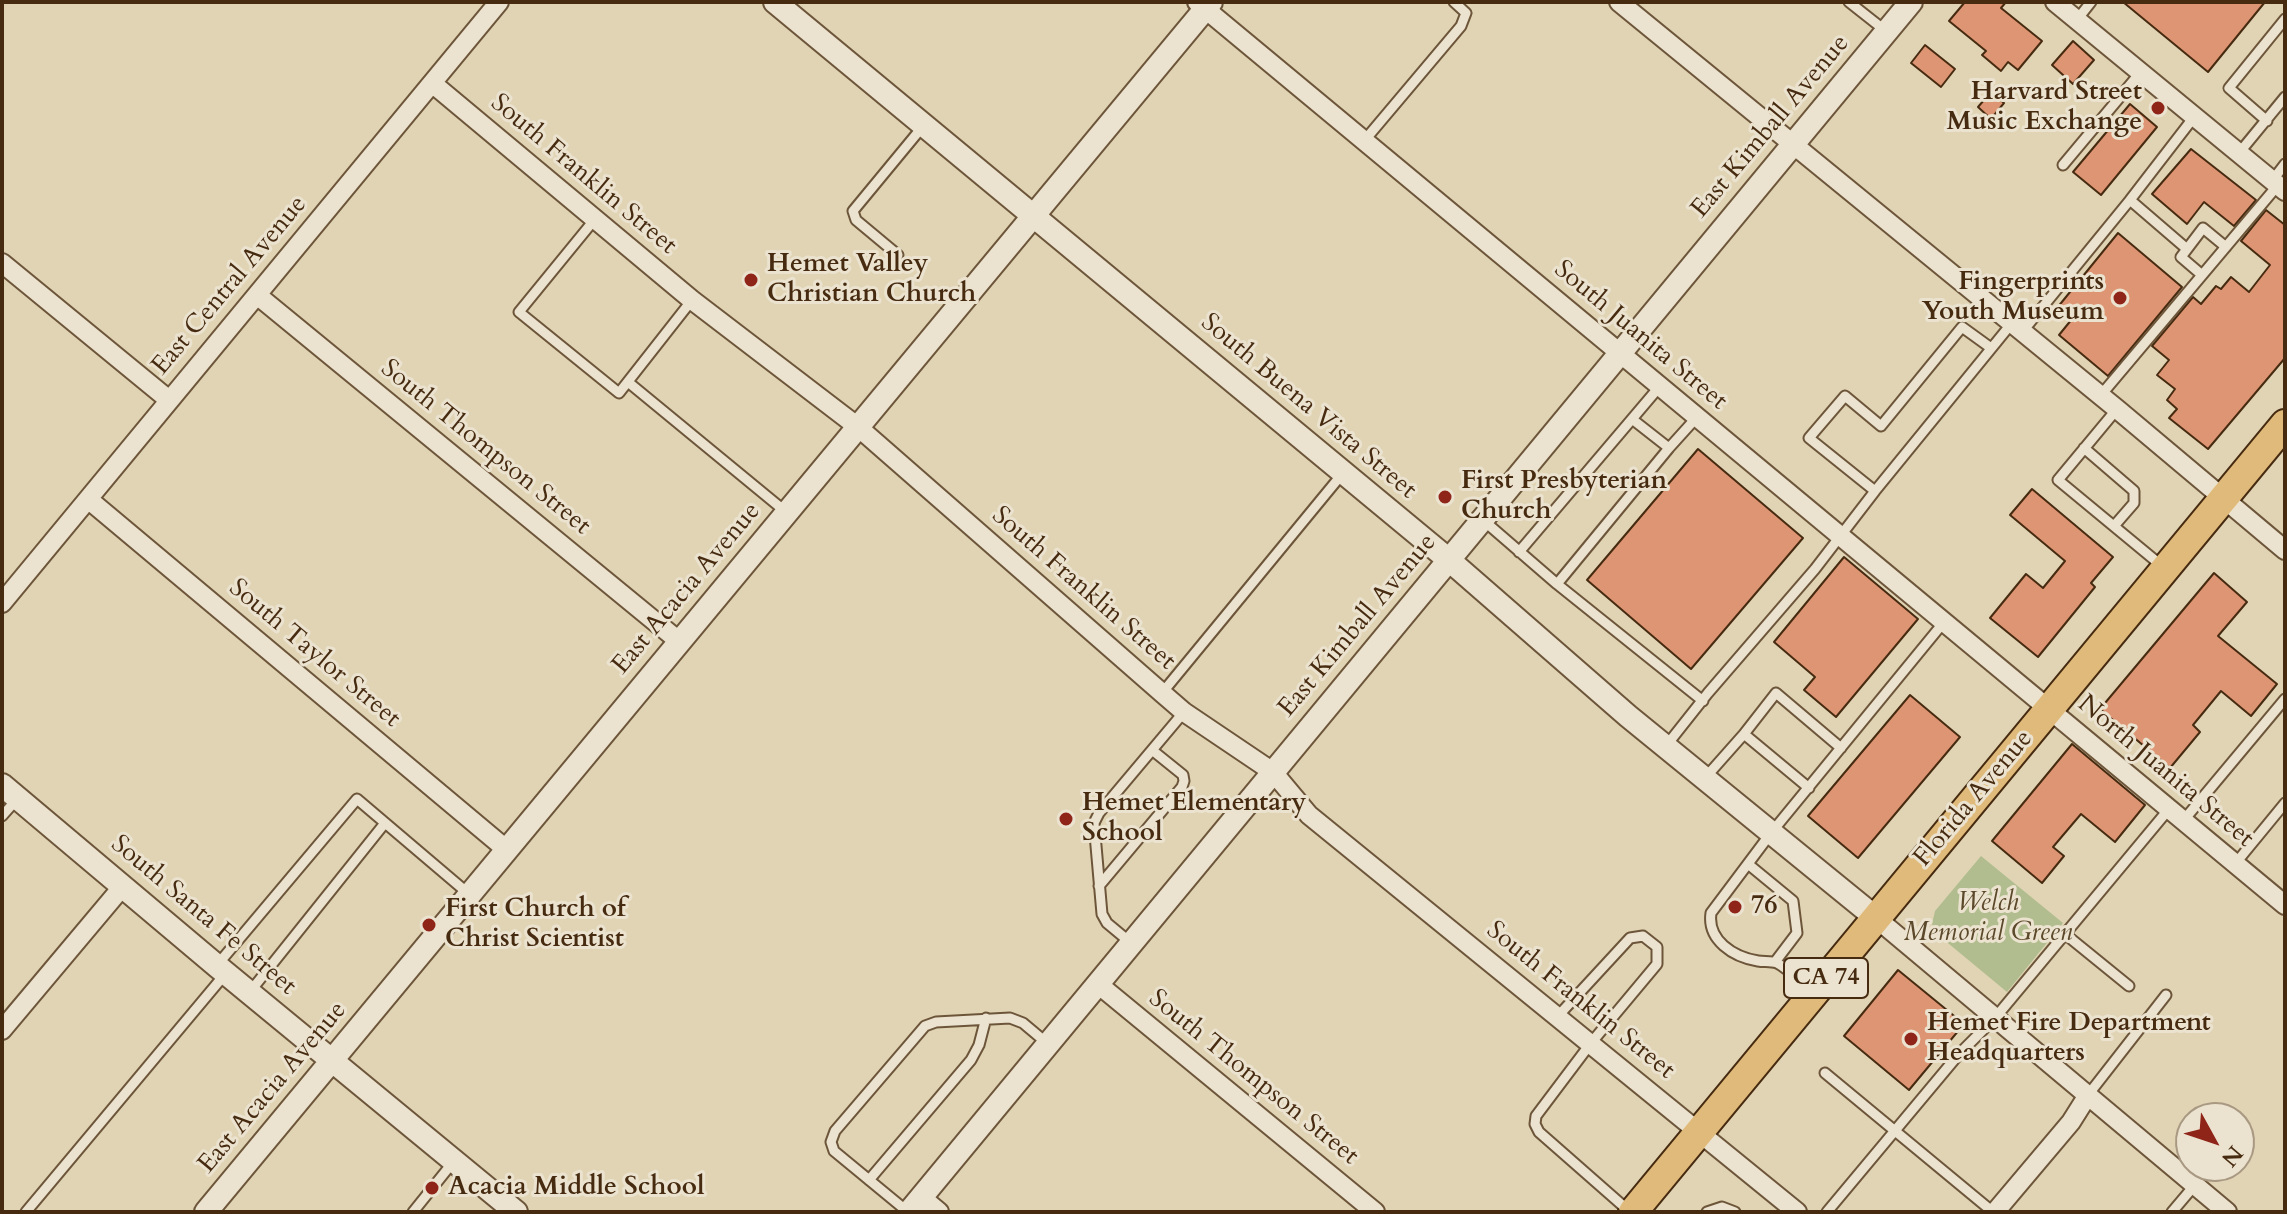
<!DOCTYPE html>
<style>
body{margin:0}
#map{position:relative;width:2287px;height:1214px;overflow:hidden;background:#e0d4b5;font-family:Cardo,serif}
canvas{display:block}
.frame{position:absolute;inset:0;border:4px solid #472b11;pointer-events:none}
.north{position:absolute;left:2175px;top:1102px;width:80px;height:80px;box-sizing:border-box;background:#ebe3cf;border:2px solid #a99983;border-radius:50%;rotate:130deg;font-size:22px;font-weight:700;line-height:32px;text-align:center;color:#472b11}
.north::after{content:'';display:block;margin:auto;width:28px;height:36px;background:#8f2418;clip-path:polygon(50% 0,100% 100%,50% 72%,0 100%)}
</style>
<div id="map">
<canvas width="2287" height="1214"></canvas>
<div class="frame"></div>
<div class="north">N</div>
</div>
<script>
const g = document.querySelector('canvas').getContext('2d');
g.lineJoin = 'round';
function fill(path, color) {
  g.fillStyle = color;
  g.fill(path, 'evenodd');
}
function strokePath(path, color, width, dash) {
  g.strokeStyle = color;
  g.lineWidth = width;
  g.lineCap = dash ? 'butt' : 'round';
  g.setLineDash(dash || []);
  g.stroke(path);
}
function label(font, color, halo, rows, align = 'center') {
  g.font = font + ' Cardo,serif';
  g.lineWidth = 6;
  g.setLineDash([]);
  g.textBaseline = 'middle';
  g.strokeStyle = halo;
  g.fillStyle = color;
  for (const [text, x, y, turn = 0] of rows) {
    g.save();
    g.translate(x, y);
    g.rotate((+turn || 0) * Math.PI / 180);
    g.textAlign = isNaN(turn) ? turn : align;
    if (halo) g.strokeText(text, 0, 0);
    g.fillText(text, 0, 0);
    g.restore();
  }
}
fill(new Path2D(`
 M1981,856L2063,923L2007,992L1937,934L1932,924L1935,911Z`), '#b1bd8e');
const building = new Path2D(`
 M1965,2H2006L2001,8L2042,41L2018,70L2008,62L2001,71L1982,55L1986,51L1949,21Z
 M2123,2H2265L2208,72Z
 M2073,41L2094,60L2073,84L2052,65Z
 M1925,45L1955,69L1941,87L1911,63Z
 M1991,92L2004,103L1991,119L1978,107Z
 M2130,104L2157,127L2101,195L2073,172Z
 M2191,149L2256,200L2234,226L2204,202L2187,224L2152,194Z
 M2266,210L2285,225V358L2208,449L2169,418L2177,409L2167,400L2175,389L2157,375L2169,360L2152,346L2193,297L2201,304L2216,286L2221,289L2231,277L2249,292L2270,265L2241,241Z
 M2118,233L2182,287L2108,376L2059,335L2072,319L2057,308Z
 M1698,449L1803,538L1691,669L1587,580Z
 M2032,489L2113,557L2091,583L2095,587L2038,657L1990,618L2026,574L2043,588L2065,561L2010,515Z
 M1844,557L1918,619L1836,717L1804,690L1815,677L1774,642Z
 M2214,573L2247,602L2218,636L2277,684L2251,716L2221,691L2193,725L2200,732L2170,768L2100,709Z
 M1910,695L1960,737L1858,858L1808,816Z
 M2072,744L2145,805L2115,842L2081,814L2053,847L2064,856L2042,883L1992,841Z
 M1898,970L1964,1024L1909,1090L1844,1036Z`);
fill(building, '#de9573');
strokePath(building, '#472b11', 2);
const service = new Path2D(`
 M1849,2L1887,32
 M2076,21L2091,2
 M2267,121L2229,88L2285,19
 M1364,141L1461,26L1466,13L1454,2
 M2239,153L2285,97
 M2063,165L2140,73
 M2272,181L2285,164
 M595,219L519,312L619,393L692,300
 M2187,249L2130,200L2194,117
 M898,255L856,220L853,211L924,125
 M2202,275L2181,257L2203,228L2226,247
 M2023,331L2130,200
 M628,382L786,512
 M1660,386L1632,419L1669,448L1697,417
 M2101,395L2278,185
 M2117,409L2058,480L2162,566
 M2084,448L2134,491V503L2114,526
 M1875,491L1809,438L1845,396L1881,426L1962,327L1991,348
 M1483,520L1557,584L1703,701
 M1519,552L1632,419
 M1557,584L1669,448
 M1162,693L1343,473
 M1666,746L1708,693L1815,569L1875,491L2012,323
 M1705,778L1744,734
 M1809,788L1744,734L1776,693L1841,748
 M2,816L18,798
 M2183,821L2285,699
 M1748,864L1793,901L1797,933L1775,962
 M2235,864L2285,803
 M1099,886L1182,787L1184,781L1183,775L1152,750
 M2065,934L2129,986
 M1131,943L1107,923L1102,914L1094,823L1099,813L1184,712
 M218,964L357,799L470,895
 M1811,991C1801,983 1789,969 1777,963C1771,961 1764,962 1758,961C1733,957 1707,940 1711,913L1771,833L1944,622
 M249,993L385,823
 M1558,1016L1630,938L1643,936L1657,947V964L1591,1043L1536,1116L1535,1124L1539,1132L1630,1212
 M1825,1073L1993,1212
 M2088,1095L2166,995
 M869,1180L971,1060L979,1045L986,1018
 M26,1212L226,973
 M413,1212L454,1161
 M908,1212L834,1151L831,1142L835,1131L925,1026L936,1022L1010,1018L1023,1023L1048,1044
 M1707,1212L1722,1207L1735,1212
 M1827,1212L1959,1054L1995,1018L2169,809
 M2172,1212L2194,1186`);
const minor = new Path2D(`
 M1197,2L2285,905
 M1619,2L2117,409L2285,550
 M2055,2L2285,191
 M432,83L692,300L858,427L1162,693L1184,712L1273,772L1309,815L1797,1212
 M2,263L169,400
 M257,295L680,642
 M88,499L507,850
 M2,603L499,2
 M1876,918L2227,1212
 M1098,984L1375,1212
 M2,1030L123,886
 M921,1197L939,1212
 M1995,1212L2071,1122L2088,1095`);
const tertiary = new Path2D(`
 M775,2L1449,560L1628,716L1876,918
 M2,785L217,966L516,1212
 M206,1212L1211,2
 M909,1212L1911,2`);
const primary = new Path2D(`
 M1633,1212L2285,424`);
strokePath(service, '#6d553a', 13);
strokePath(minor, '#6d553a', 22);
strokePath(tertiary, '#6d553a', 26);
strokePath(primary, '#472b11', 32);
strokePath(service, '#ebe3cf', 9);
strokePath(minor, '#ebe3cf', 18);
strokePath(tertiary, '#ebe3cf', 22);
strokePath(primary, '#e0ba7a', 28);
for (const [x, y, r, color] of [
 [2158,108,8,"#8f2418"],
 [751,280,8,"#8f2418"],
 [2120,298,8,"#8f2418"],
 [1445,497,8,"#8f2418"],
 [1066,819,8,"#8f2418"],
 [1735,907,8,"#8f2418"],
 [429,925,8,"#8f2418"],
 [1911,1039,8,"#8f2418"],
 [432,1188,8,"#8f2418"]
]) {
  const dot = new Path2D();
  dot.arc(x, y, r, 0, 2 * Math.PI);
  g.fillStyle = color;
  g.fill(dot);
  strokePath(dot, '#ebe3cf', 3);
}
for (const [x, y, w] of [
 [1826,978,84]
]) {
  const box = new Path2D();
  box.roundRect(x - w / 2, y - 20, w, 40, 6);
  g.fillStyle = '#ebe3cf';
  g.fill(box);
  strokePath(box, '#472b11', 2);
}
label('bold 24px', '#472b11', null, [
 ["CA 74",1826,978]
]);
label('bold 26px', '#472b11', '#ebe3cf', [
 ["Harvard Street",2142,93,"right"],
 ["Music Exchange",2142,123,"right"],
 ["Hemet Valley",767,265],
 ["Christian Church",767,295],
 ["Fingerprints",2104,283,"right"],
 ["Youth Museum",2104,313,"right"],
 ["First Presbyterian",1461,482],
 ["Church",1461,512],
 ["Hemet Elementary",1082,804],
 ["School",1082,834],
 ["76",1751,907],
 ["First Church of",445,910],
 ["Christ Scientist",445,940],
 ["Hemet Fire Department",1927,1024],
 ["Headquarters",1927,1054],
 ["Acacia Middle School",448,1188]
], 'left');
label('26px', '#472b11', '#ebe3cf', [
 ["East Kimball Avenue",1771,127,-50],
 ["South Franklin Street",583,175,40],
 ["East Central Avenue",230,286,-50],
 ["South Juanita Street",1640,336,40],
 ["South Buena Vista Street",1308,407,40],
 ["South Thompson Street",485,448,39],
 ["East Acacia Avenue",687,589,-50],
 ["South Franklin Street",1083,589,41],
 ["East Kimball Avenue",1358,626,-50],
 ["South Taylor Street",314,654,40],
 ["North Juanita Street",2165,772,40],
 ["Florida Avenue",1974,799,-50],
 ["South Santa Fe Street",203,916,40],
 ["South Franklin Street",1580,1001,39],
 ["South Thompson Street",1253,1078,39],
 ["East Acacia Avenue",273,1088,-50]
]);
label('italic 26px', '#5c482a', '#ebe3cf', [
 ["Welch",1988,904],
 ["Memorial Green",1988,934]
]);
</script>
